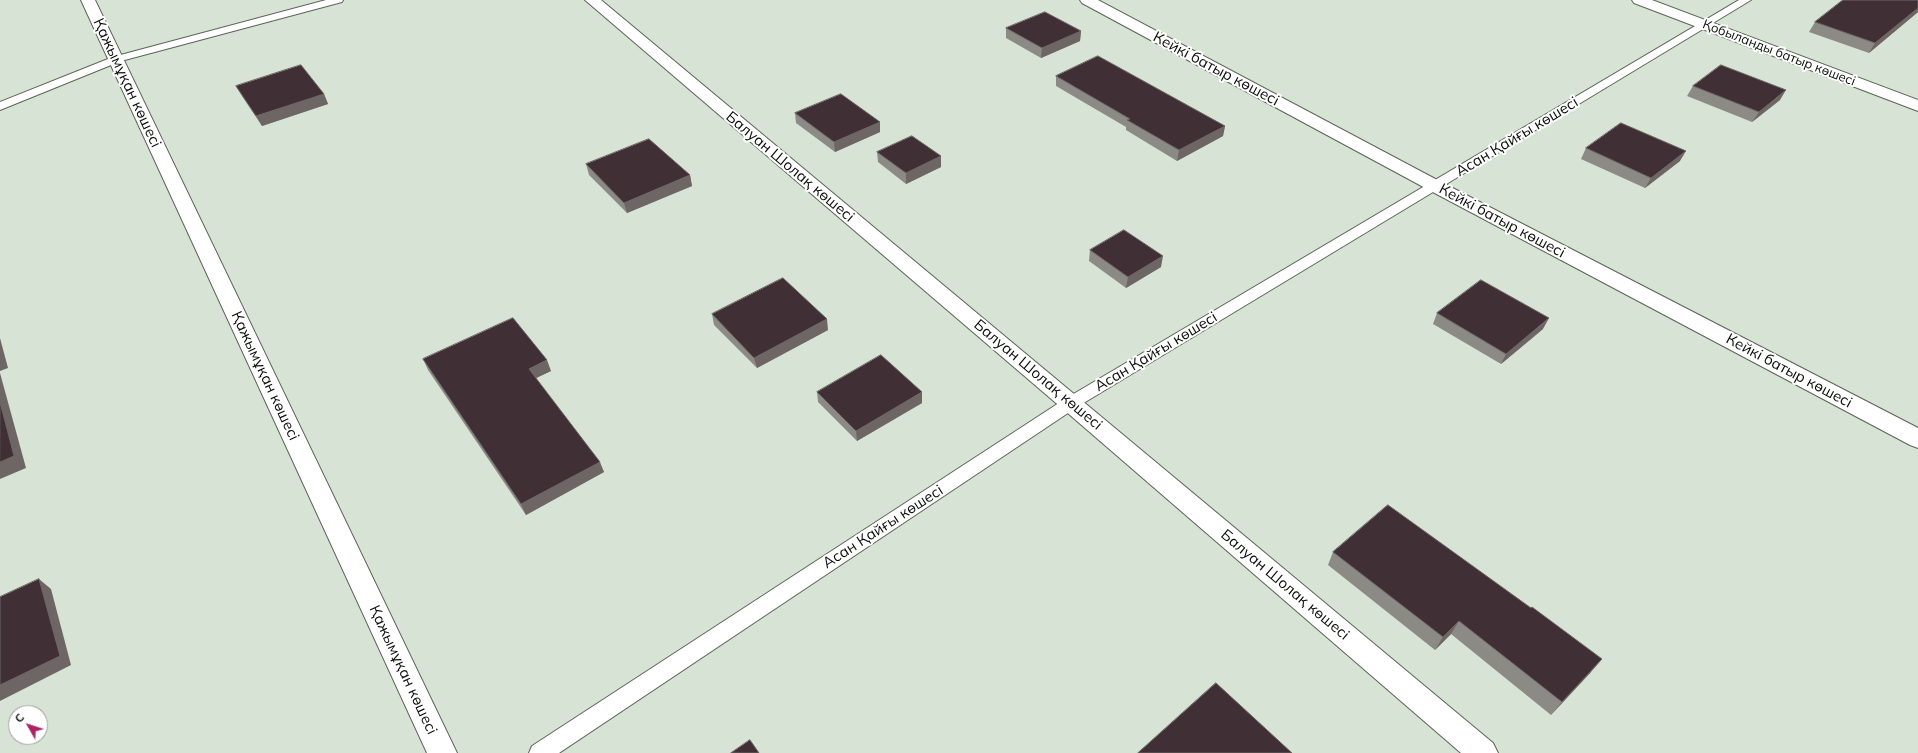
<!DOCTYPE html>
<meta charset="utf-8">
<style>
body{margin:0}
#map{position:relative;width:1918px;height:753px;overflow:hidden;background:#d7e4d5;font-family:Mulish,sans-serif}
canvas{display:block}
.north{position:absolute;left:8px;top:705px;width:40px;height:40px;box-sizing:border-box;background:#fff;border:1px solid #9d9e9c;border-radius:50%;rotate:309deg;font-size:11px;font-weight:700;line-height:16px;text-align:center;color:#090d08}
.north::after{content:'';display:block;margin:auto;width:14px;height:18px;background:#ac2264;clip-path:polygon(50% 0,100% 100%,50% 72%,0 100%)}
</style>
<div id="map">
<canvas width="1918" height="753"></canvas>
<div class="north">С</div>
</div>
<script>
const g = document.querySelector('canvas').getContext('2d');
g.lineJoin = 'round';
function strokePath(path, color, width, dash) {
  g.strokeStyle = color;
  g.lineWidth = width;
  g.lineCap = dash ? 'butt' : 'round';
  g.setLineDash(dash || []);
  g.stroke(path);
}
function fill(path, color) {
  g.fillStyle = color;
  g.fill(path, 'evenodd');
}
function label(font, color, halo, rows, align = 'center') {
  g.font = font + ' Mulish,sans-serif';
  g.lineWidth = 4;
  g.setLineDash([]);
  g.textBaseline = 'middle';
  g.strokeStyle = halo;
  g.fillStyle = color;
  for (const [text, x, y, turn = 0] of rows) {
    g.save();
    g.translate(x, y);
    g.rotate((+turn || 0) * Math.PI / 180);
    g.textAlign = isNaN(turn) ? turn : align;
    if (halo) g.strokeText(text, 0, 0);
    g.fillText(text, 0, 0);
    g.restore();
  }
}
const service = new Path2D(`
 M326,0H343L342,2L121,61L0,110V102L113,57Z
 M1739,0H1751L1077,407L559,753H529L532,746L1065,399Z`);
const minor = new Path2D(`
 M81,0H95L457,753H427Z
 M585,0H601L1493,743L1498,753H1461L1063,409Z
 M1080,0H1098L1441,182L1918,428V448L1910,445L1429,190L1082,3Z
 M1632,0H1652L1918,100V111L1634,3Z`);
strokePath(service, '#5a6557', 2);
strokePath(minor, '#5a6557', 2);
fill(service, '#fff');
fill(minor, '#fff');
fill(new Path2D(`
 M1918,0V12L1869,53L1809,32L1815,22Z
 M1006,28L1081,31L1080,41L1041,58L1006,38Z
 M1056,76L1225,126L1223,136L1177,161L1126,130V127L1056,86Z
 M236,86L324,94L328,104L262,126L242,96Z
 M1693,86L1780,100L1752,122L1687,96Z
 M795,113L880,122V132L835,152L796,123Z
 M1586,148L1680,161L1645,188L1581,159Z
 M877,152L941,156V167L906,184L878,162Z
 M586,164L690,175L692,186L627,213L589,175Z
 M1090,250L1161,267L1126,288L1089,261Z
 M1437,313L1543,329L1501,364L1433,324Z
 M712,314L828,330L757,368L714,325Z
 M423,359L551,371L536,378L604,472L526,515L428,370Z
 M817,392L922,403L857,441L818,402Z
 M1333,552L1531,608L1591,672L1551,715L1451,634L1435,650L1328,565Z`), '#8c8a85');
fill(new Path2D(`
 M1918,8V12L1869,53L1875,43Z
 M1081,31L1080,41L1041,58L1042,48Z
 M1786,90L1780,100L1752,122L1759,112Z
 M324,94L328,104L262,126L256,116Z
 M880,122V132L835,152L834,142Z
 M1225,126L1223,136L1177,161L1179,150Z
 M1686,151L1680,161L1645,188L1651,178Z
 M941,156V167L906,184V173Z
 M690,175L692,186L627,213L624,203Z
 M1163,256L1161,267L1126,288L1128,277Z
 M1549,318L1543,329L1501,364L1506,354Z
 M827,319L828,330L757,368L754,358Z
 M0,338L8,368L0,371Z
 M547,360L551,371L534,379L529,369Z
 M0,373L26,468L0,479Z
 M922,392V403L857,441L856,431Z
 M600,462L604,472L526,515L521,504Z
 M39,579L51,589L71,665L0,701V685Z
 M1459,621L1451,634L1435,650L1443,637Z
 M1602,659L1591,672L1551,715L1562,702Z`), '#6d6665');
const building = new Path2D(`
 M1843,0H1918V8L1875,43L1815,22Z
 M1045,12L1081,31L1042,48L1006,28Z
 M1098,56L1225,126L1179,150L1127,120L1130,119L1056,76Z
 M301,65L324,94L256,116L236,86Z
 M1721,65L1786,90L1759,112L1693,86Z
 M841,94L880,122L834,142L795,113Z
 M1621,123L1686,151L1651,178L1586,148Z
 M912,136L941,156L906,173L877,152Z
 M649,139L690,175L624,203L586,164Z
 M1124,230L1163,256L1128,277L1090,250Z
 M783,278L827,319L754,358L712,314Z
 M1481,280L1549,318L1506,354L1437,313Z
 M513,318L547,360L529,369L600,462L521,504L423,359Z
 M881,355L922,392L856,431L817,392Z
 M0,402L14,456L0,462Z
 M1388,505L1531,608L1532,607L1602,659L1562,702L1459,621L1443,637L1333,552Z
 M39,579L60,656L0,685V597Z
 M1216,683L1292,753H1138Z
 M750,740L759,753H731Z`);
fill(building, '#403035');
strokePath(building, '#6d6665', 1);
label('13px', '#090d08', '#fff', [
 ["Қобыланды батыр көшесі",1779,53,21]
]);
label('15px', '#090d08', '#fff', [
 ["Кейкі батыр көшесі",1216,69,28],
 ["Қажымұқан көшесі",127,83,65],
 ["Асан Қайғы көшесі",1517,137,-31],
 ["Балуан Шолақ көшесі",790,167,40],
 ["Кейкі батыр көшесі",1502,221,28],
 ["Асан Қайғы көшесі",1156,352,-31],
 ["Кейкі батыр көшесі",1789,371,28],
 ["Балуан Шолақ көшесі",1038,375,40],
 ["Қажымұқан көшесі",265,376,65],
 ["Асан Қайғы көшесі",883,527,-33],
 ["Балуан Шолақ көшесі",1285,585,40],
 ["Қажымұқан көшесі",403,670,65]
]);
</script>
